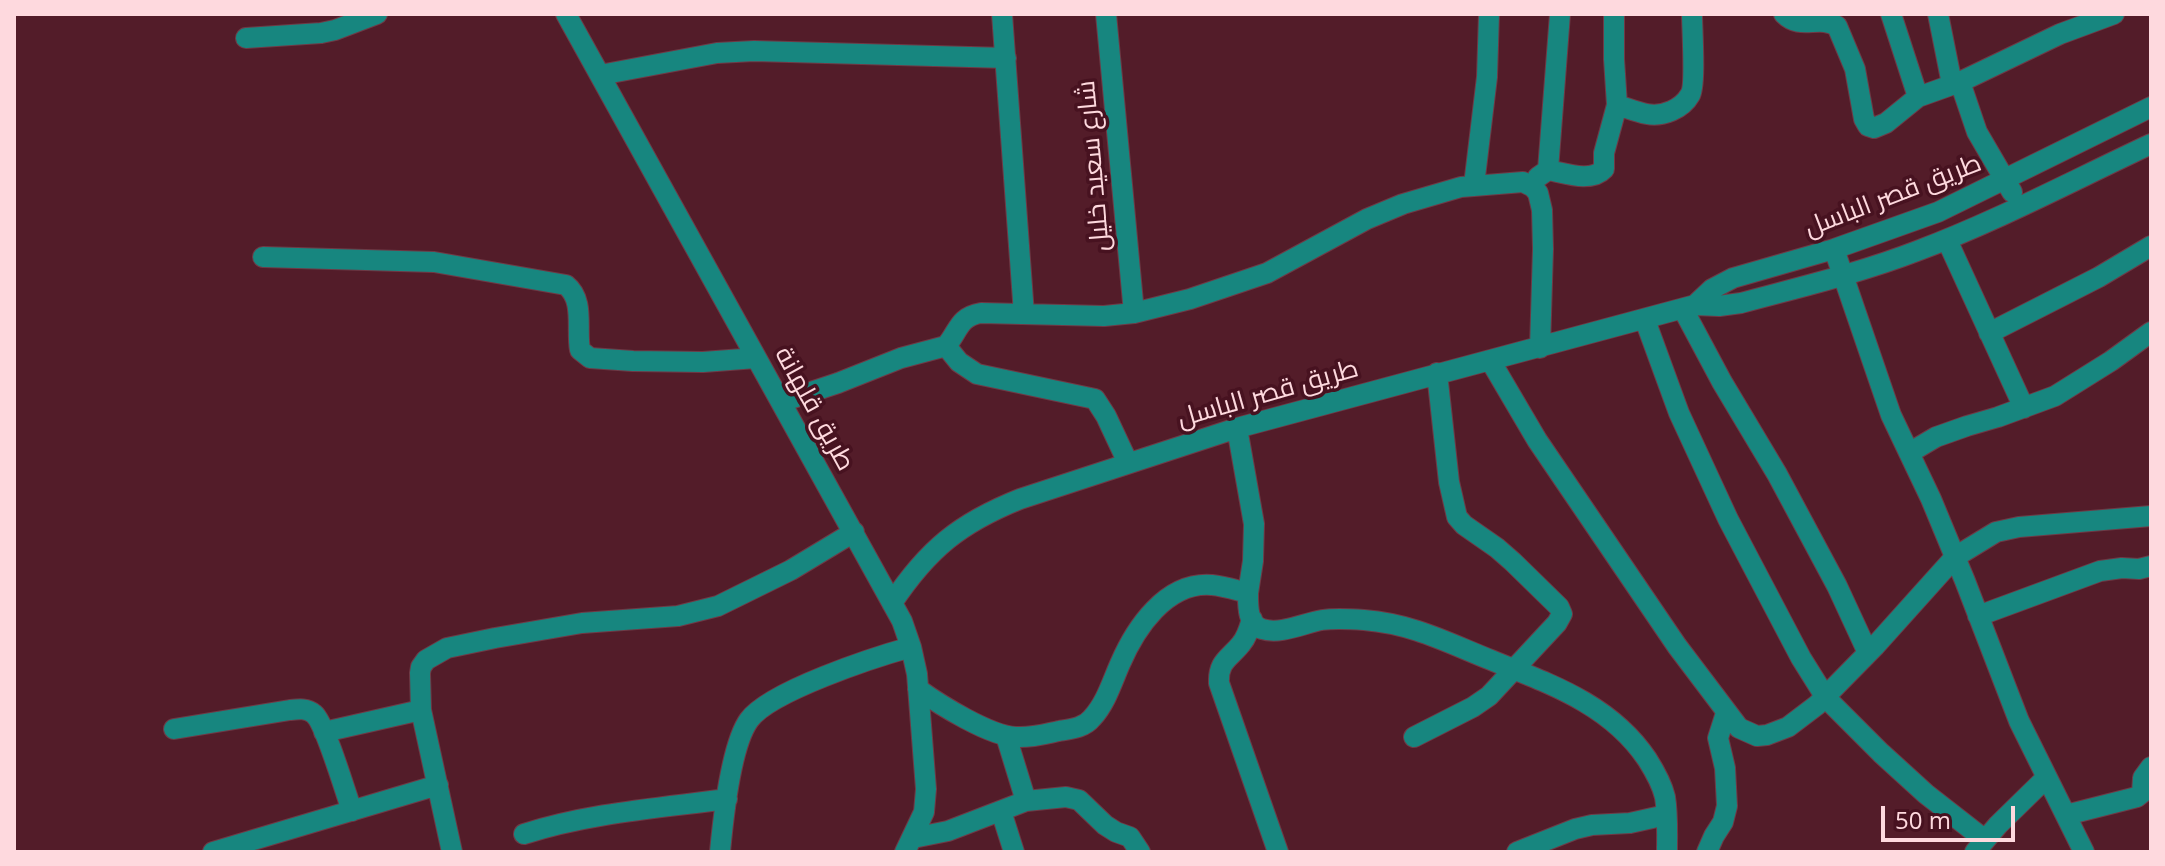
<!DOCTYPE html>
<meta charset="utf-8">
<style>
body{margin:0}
#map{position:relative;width:2165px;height:866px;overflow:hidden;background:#531c29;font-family:"Open Sans",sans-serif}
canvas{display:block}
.frame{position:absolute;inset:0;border:16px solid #fed9de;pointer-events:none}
.scale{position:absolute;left:1881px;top:806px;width:134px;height:36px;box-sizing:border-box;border:4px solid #fed9de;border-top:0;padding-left:10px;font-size:24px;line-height:28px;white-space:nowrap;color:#fed9de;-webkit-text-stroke:6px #471220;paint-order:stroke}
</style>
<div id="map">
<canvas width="2165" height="866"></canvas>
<div class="frame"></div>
<div class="scale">50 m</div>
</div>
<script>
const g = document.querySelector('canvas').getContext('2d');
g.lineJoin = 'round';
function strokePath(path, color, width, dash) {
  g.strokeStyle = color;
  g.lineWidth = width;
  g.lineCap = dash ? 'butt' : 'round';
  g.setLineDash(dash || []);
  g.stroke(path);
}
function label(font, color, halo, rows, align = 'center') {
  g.font = font + ' "Open Sans",Cairo,sans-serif';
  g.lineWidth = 7;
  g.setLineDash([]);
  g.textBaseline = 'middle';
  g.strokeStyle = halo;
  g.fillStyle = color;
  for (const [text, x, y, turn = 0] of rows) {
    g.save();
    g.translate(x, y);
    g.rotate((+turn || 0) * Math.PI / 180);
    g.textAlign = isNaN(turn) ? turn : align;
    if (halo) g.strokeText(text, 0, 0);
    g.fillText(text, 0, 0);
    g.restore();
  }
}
const minor = new Path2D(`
 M566,14L902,621L911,647L917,674L926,789L924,812L905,852
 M1002,14L1024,314
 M1106,14L1134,313
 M1784,14C1801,31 1818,15 1837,26L1855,69L1864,119L1868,126L1874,128L1886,123L1918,97L1960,82L2060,34L2114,14
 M1891,14L1918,97
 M1938,14L1952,84
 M246,38L321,33L335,30L377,14
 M600,75L717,53L754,51L1006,58
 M1960,82L1977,132L2012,192
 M1617,105C1627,108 1637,112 1647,114C1663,117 1682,109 1690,95C1696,86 1692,28 1692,14
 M1548,170C1565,173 1591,183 1604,169V153L1617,105L1614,59V14
 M1538,177L1548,170L1560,14
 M1474,185L1487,77L1489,14
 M1947,240L2024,408
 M1834,249L1891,415L1931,499L1965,581L2019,721L2084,852
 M263,257L434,262L566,285C585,300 576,329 580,350L590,358L633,361L703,362L756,358
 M1695,305L1712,289L1733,278L1834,249L1938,212L2151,107
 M1683,309L1722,382L1777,474L1837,586L1868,653
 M1645,320L1679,413L1728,519L1801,658L1826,698L1881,753L1926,794L1985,840
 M1989,333L2099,277L2151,246
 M946,346L959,362L977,374L1095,399L1106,416L1128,463
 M1490,360L1537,440L1677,646L1739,728L1757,736L1767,735L1788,727L1817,705L1875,646L1955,557L1996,532L2019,527L2151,516
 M781,402L838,383L901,358L946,346C959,331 958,317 981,313L1104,316L1134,313L1190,299L1267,273L1367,219L1403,204L1461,187L1523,182L1533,187L1538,193L1542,210L1543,249L1540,348
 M1237,428L1254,524L1253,561L1248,593
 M1909,453L1936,437L1967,426L1998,417L2055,396L2111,361L2151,332
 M892,603C928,549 960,523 1020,499L1237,428L1695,305L1719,306L1741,303C1800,287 1860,273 1917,251C1997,221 2074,180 2151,144
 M1978,616L2100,571L2122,568L2139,569L2151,566
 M1252,619C1249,629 1247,637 1241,644C1229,659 1218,661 1219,683L1278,852
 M918,689C940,705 990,736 1016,737C1031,738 1045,734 1059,731C1071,729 1084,728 1092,718C1106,703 1112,682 1120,664C1135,629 1166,581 1212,585C1223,586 1236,590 1248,593C1248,605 1247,624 1262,629C1281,635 1304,623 1322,620C1335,618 1351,619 1364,620C1413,624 1446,642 1491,660C1550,684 1610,704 1647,759C1654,770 1662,784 1665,797C1668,815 1667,835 1667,852
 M174,729L290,710C299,709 307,708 314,714C325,723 346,794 352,811
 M324,732L421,710
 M1006,736L1026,801
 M1414,737L1473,707L1489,696L1557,623L1562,614L1559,607L1513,562L1497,548L1464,525L1457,517L1449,482L1437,373
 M1001,811L1014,852
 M2066,815L2137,797L2142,793L2143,778L2151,767
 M524,834C589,813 660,808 727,799
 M913,838L948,831L1026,801L1066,797L1079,800L1105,825L1116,832L1130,837L1140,852
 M213,852L438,785
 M452,852L421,710L420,673L421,667L426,660L447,648L495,638L582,623L678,616L718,606L791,570L854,532
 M720,852C723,820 731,745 749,720C770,691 875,657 911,647
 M1517,852L1575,829L1592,825L1630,823L1666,815
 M1707,852L1714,836L1723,822L1727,806L1725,768L1718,738L1726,713
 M1975,852L1998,825L2046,778`);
strokePath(minor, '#6e3a46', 22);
strokePath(minor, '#17867f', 20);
label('26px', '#fed9de', '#471220', [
 ["شارع سعيد خليل",1094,166,-95],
 ["طريق قصر الباسل",1893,196,-21],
 ["طريق قصر الباسل",1268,394,-16],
 ["طريق قلهانة",814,409,61]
]);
</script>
